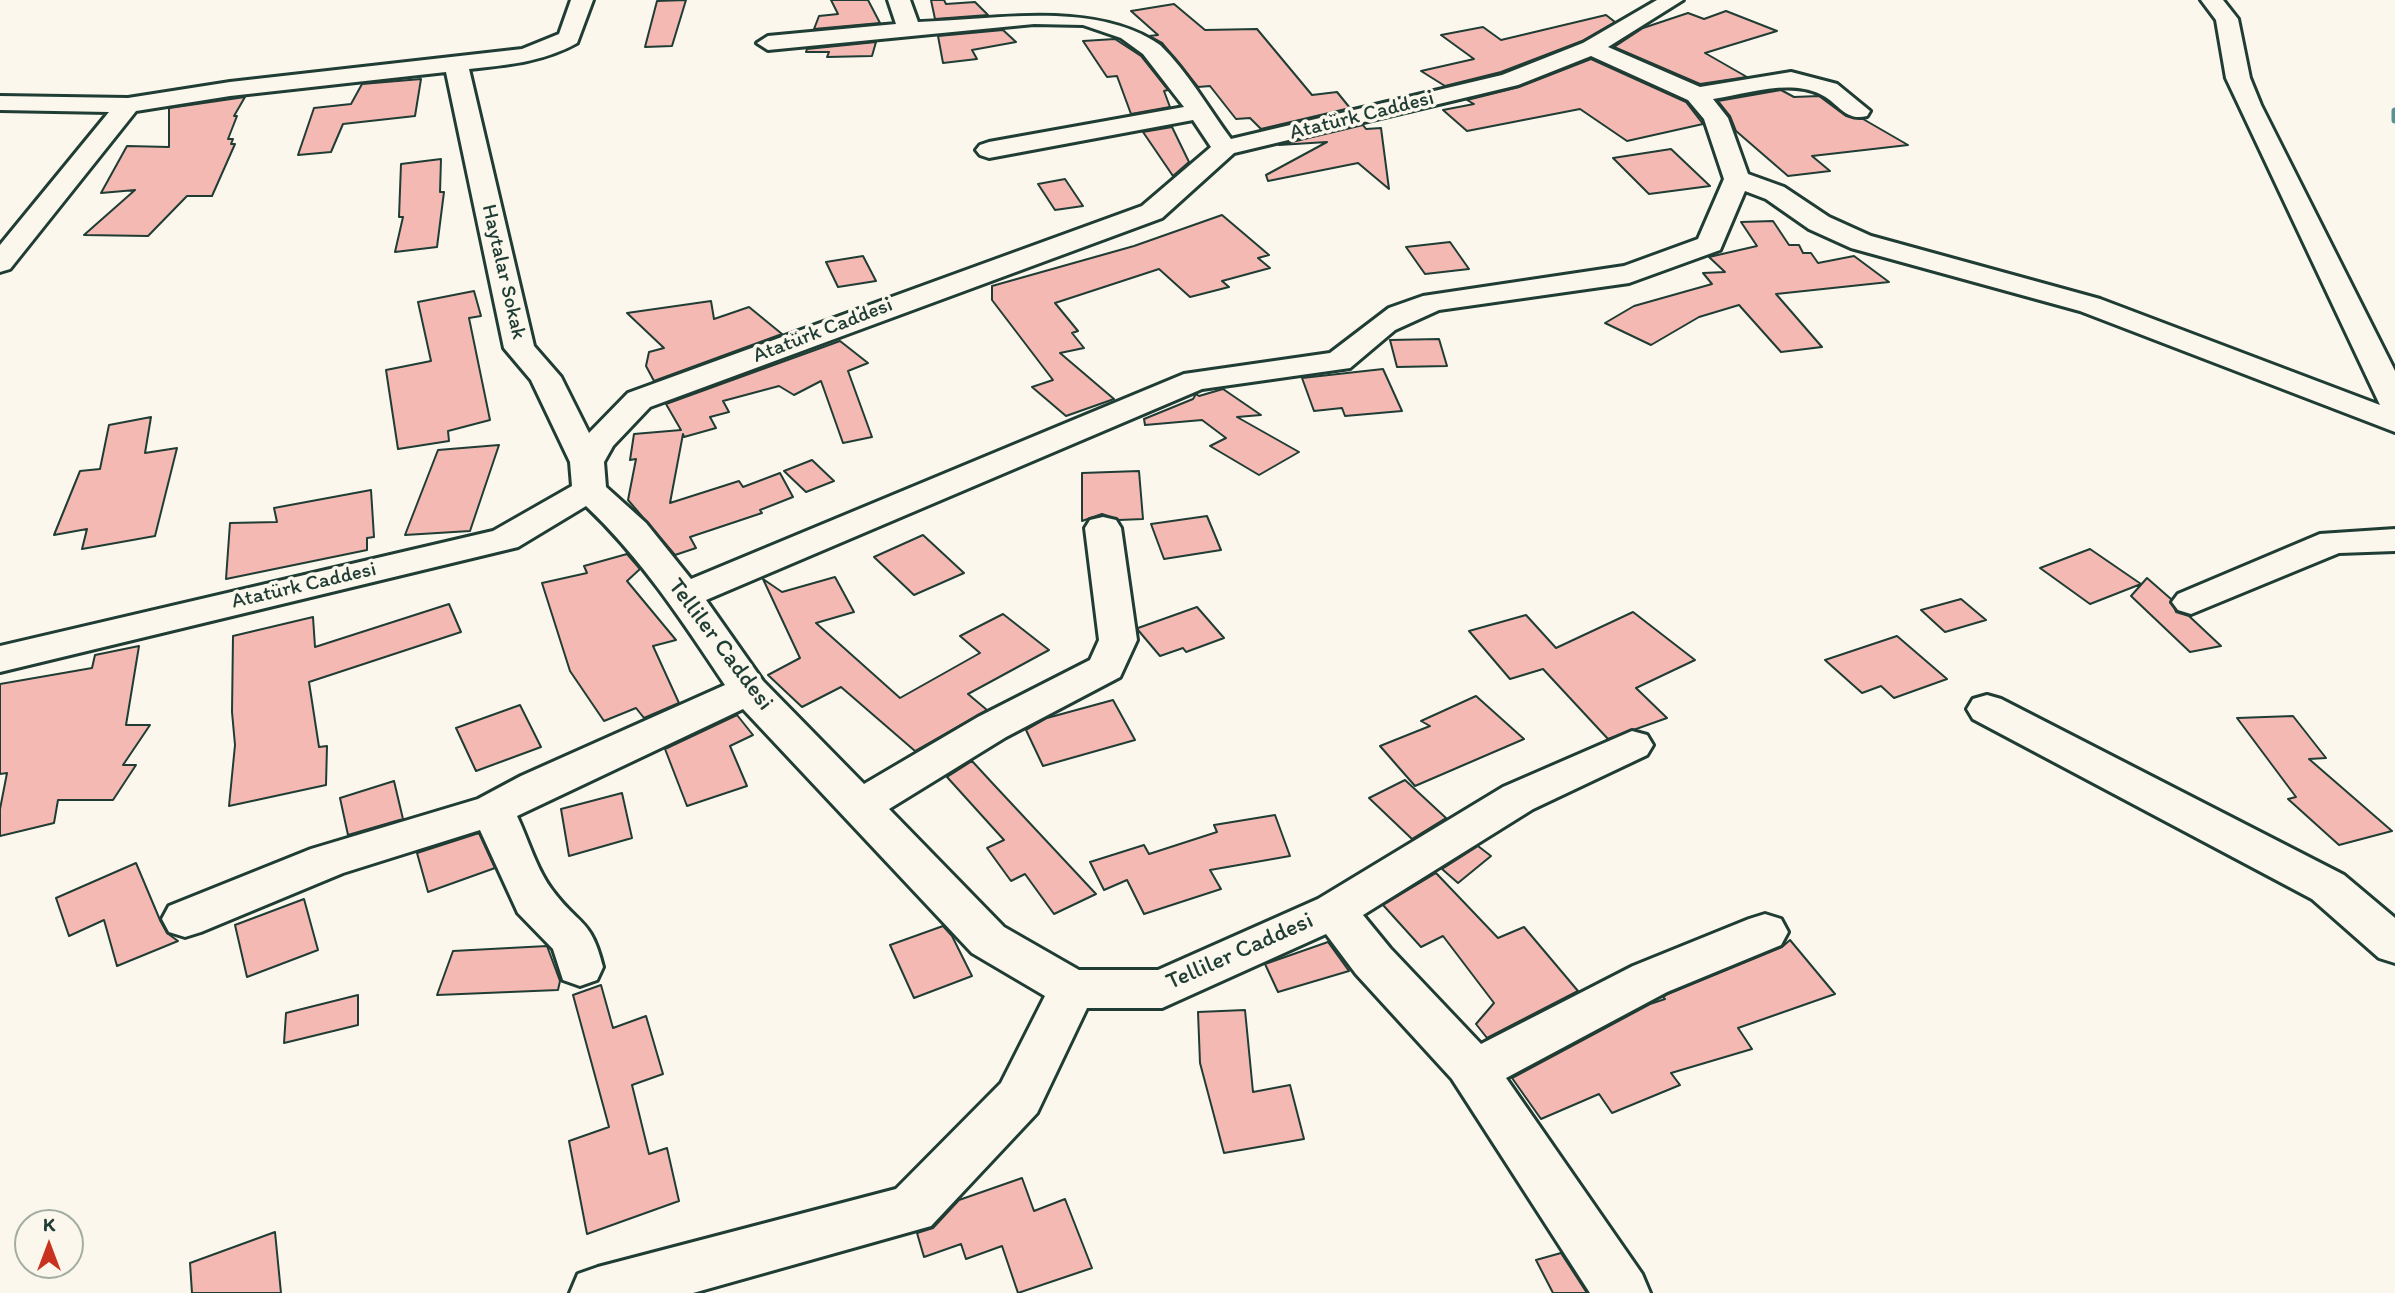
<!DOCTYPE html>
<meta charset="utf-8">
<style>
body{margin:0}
#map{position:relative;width:2395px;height:1293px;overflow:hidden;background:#fbf7ec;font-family:Itim,sans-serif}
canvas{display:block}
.north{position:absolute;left:14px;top:1209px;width:70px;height:70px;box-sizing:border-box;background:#fbf7ec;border:2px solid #a3ada2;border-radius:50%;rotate:0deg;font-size:19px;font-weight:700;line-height:28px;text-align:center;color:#1f3d34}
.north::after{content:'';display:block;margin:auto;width:24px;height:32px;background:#c8321e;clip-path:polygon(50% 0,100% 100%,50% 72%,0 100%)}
</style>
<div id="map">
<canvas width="2395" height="1293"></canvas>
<div class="north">K</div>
</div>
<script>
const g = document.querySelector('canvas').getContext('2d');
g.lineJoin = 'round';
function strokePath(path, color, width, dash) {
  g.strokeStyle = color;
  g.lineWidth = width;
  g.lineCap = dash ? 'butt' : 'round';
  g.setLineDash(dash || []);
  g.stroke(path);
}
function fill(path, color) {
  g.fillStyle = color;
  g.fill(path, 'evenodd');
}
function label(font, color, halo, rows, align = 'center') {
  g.font = font + ' Itim,sans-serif';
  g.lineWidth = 7;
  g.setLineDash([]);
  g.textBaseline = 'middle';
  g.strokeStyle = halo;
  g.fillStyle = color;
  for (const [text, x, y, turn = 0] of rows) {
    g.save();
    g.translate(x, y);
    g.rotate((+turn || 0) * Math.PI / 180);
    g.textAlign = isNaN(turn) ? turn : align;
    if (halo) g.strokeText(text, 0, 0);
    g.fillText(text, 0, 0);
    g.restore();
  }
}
strokePath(new Path2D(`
 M2395,111V120`), '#569294', 7);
const building = new Path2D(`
 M686,0L672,46L645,47L657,1Z
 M831,0H868L880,23L814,29L819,16L838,14Z
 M931,0H944L946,4L975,2L988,15L935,19Z
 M1174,4L1205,30L1257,29L1312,95L1337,92L1350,108L1261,129L1250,118L1236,119L1210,86L1198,87L1162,43L1149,36L1158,35L1131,11Z
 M1726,11L1777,31L1705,53L1747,77L1700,84L1614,47L1643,28L1688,13L1704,19Z
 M1606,15L1615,22L1582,41L1501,72L1445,86L1421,71L1474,59L1441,35L1483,27L1501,40Z
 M1003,30L1016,42L972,50L977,59L943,63L938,36Z
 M1115,39L1141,56L1168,90L1164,91L1170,107L1131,114L1117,76L1107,77L1083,41Z
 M876,42L872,56L827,57L829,52H806L807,49Z
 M1591,59L1686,102L1703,124L1627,141L1580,109L1467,131L1443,110L1474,104L1467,100L1519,87Z
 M421,79L415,116L343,124L331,152L298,155L314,108L351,104L362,84Z
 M1781,90L1794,97L1819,96L1846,116L1863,119L1908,145L1812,156L1830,171L1788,176L1736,131L1730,116L1718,101Z
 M245,97L234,116H237L228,139H233L231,144H235L212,196H187L148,236L84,235L135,190L101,193L127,146L169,147V108Z
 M1363,125L1366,129L1381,128L1389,189L1358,163L1268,181L1266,175L1327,142L1279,145Z
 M1172,127L1189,162L1173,176L1143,132Z
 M1671,149L1710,186L1649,194L1613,158Z
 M441,159L440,192H444L437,247L395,252L403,217H399L401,164Z
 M1065,179L1083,206L1055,210L1038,184Z
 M1222,215L1269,255L1258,258L1270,268L1222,281L1229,287L1190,297L1159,269L1055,303L1078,331L1072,333L1084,348L1060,353L1114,399L1066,416L1032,387L1053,380L992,300V286L1134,246Z
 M1773,221L1789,245H1799L1803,253H1811L1818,263L1854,256L1889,282L1776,294L1822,347L1781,352L1739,305L1699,317L1651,345L1605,323L1634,306L1712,284L1703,273L1725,272L1709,257L1757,246L1741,222Z
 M1450,242L1469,269L1425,274L1406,247Z
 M863,256L876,281L838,287L826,262Z
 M474,291L481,316L469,318L490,420L448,431L449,441L398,449L386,370L431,361L418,302Z
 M711,301L714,319L749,307L782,334L654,381L646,366L649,352L664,348L627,313Z
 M1439,339L1447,366L1397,367L1390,340Z
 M840,341L868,363L848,371L872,437L843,443L821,381L794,395L779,386L723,401L729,412L710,417L716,428L684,437L683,434L670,503L739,481L743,487L780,473L793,497L760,510L762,513L690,537L696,548L675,555L628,500L636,459L630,460L634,434L681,430L666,404Z
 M1383,369L1402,411L1345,416L1342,408L1314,411L1302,378Z
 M1223,389L1261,415L1237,417L1299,452L1259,475L1210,446L1226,438L1202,420L1145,425L1144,419L1193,399L1196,394L1199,396Z
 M151,417L145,453L177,448L155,536L82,549L87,529L54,535L80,471L100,469L109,425Z
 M499,445L470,531L405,535L438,450Z
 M812,460L834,481L806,492L784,471Z
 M1139,471L1143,519L1119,520L1102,514L1082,521V473Z
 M371,490L374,537L367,538V550L226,579L230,523L277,522L274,508Z
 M1207,516L1221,550L1164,559L1151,524Z
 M923,535L964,573L914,595L874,557Z
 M2090,549L2141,584L2090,604L2040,568Z
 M627,554L640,569L627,581L676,640L653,646L679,703L644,718L636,708L604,721L570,671L542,583L587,573L584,566Z
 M835,577L854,612L816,623L900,698L980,653L960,636L1003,614L1049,650L968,694L987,710L915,751L841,687L802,707L768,675L800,658L763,579L782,592Z
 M2147,578L2171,599L2176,612L2189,616L2221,646L2190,652L2131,596Z
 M1961,599L1986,620L1945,632L1921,610Z
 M449,604L461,632L309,682L319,747L327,746L326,785L229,806L235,745L232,712L233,636L313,617L315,647Z
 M1197,607L1224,638L1186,652L1183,648L1160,656L1138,630V628Z
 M1633,612L1695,660L1636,688L1667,718L1608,739L1543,669L1510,679L1469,631L1526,615L1556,648Z
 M1897,636L1947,679L1894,698L1881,686L1862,693L1825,660Z
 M139,646L126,725H150L123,765H136L113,800H58L54,823L0,836V809L7,773L0,774V684L92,668L95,655Z
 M1476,696L1524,739L1415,786L1380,746L1430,726L1421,721Z
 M1113,700L1135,740L1043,766L1026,730L1047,718Z
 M520,705L541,747L476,771L456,728Z
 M737,715L753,735L730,746L747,786L687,806L665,749Z
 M2293,716L2326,758L2309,759L2392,831L2339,845L2288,799L2296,797L2237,718Z
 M972,761L996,787L1096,894L1054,914L1025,874L1011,881L987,848L1004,840L947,777Z
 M1405,780L1446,818L1412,839L1369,798Z
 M394,781L403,819L348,835L340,798Z
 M622,793L632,838L569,856L561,809Z
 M1275,815L1290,856L1210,870L1221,889L1144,914L1127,880L1104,890L1090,862L1144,845L1149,854L1217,832L1214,825Z
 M479,833L495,868L428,892L417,853Z
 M1478,846L1491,856L1458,883L1442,869Z
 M136,863L160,920L167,933L178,941L117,966L104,920L69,936L56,898Z
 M1436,873L1498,938L1524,927L1578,991L1487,1038L1476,1024L1494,1003L1443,936L1421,947L1383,905Z
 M304,899L318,950L247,977L235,925Z
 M943,926L952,936L972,976L914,998L890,945Z
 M1790,940L1835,994L1738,1028L1752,1049L1671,1073L1680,1085L1612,1113L1599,1094L1541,1119L1512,1078L1650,1004L1665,999L1663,997L1668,994L1782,947Z
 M1328,942L1349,971L1278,992L1265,964Z
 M547,946L560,981L558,990L437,995L453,951Z
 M601,985L613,1028L646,1016L663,1074L632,1085L649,1154L667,1148L679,1201L587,1234L569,1141L609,1127L573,995Z
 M358,995V1025L284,1043L286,1013Z
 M1245,1010L1253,1092L1290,1085L1304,1139L1224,1153L1200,1063L1198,1012Z
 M1022,1178L1034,1211L1065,1199L1092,1268L1018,1293L1002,1246L966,1259L961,1244L924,1257L917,1233L933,1228L959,1200Z
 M275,1232L281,1293H192L190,1263Z
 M1561,1253L1587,1293H1553L1536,1260Z`);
fill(building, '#f5b9b4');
strokePath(building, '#1f3d34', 2);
const minor = new Path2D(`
 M571,0H593L577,43C543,62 507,65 469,69L534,346L561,377L589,433L628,393L1142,206L1211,147L1193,120L989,158L980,155L976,150L980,145L989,142L1184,107L1143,54L1121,38L1083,25L1034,24L768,50L757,43L768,36L896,24L888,0H910L918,22C995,20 1095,0 1160,45C1188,72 1208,108 1231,139L1502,75L1583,43L1657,0H1683L1608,47L1700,87L1791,72L1837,84L1870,111L1867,116C1845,122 1838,102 1820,94C1788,79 1747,94 1713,99L1728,118L1748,174L1784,187L1829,217L1871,236L2100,299L2380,405L2226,78L2216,20L2201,0H2223L2238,19L2250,78L2261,105L2395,371V432L2080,311L1851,248L1809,229L1766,199L1745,191L1720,250L1629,283L1439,310L1395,330L1350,368L1202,389L706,600L763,681L864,784L978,717L1090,660L1099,640L1085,528L1090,520L1103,517L1116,520L1121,528L1137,640L1120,677L1006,737L889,809L1004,927L1079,970H1158L1318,899L1503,787L1632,731L1647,735L1653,745L1647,755L1533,809L1363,915L1390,948L1481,1044L1633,966L1749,919L1765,914L1781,919L1788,932L1781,945L1667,992L1506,1078L1642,1274L1650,1293H1590L1452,1079L1356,974L1326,934L1162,1008H1087L1037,1113L931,1226L693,1293H570L578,1274L598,1267L896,1189L1001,1083L1045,996L972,953L743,709L517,816C528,839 537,871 553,891C579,926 591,918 603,967L597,980L580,986L563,980L553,949L518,913L480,830L343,873L201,932L185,937L169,932L162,919L169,906L311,849L478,799L521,776L725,685C683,622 642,559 586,506L518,547L0,672V646L493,531L572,486L570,462L531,380L504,348L446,72L230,96L136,111L10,269L0,272V245L109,112L0,110V96L128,98L230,82L522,49L559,34ZM1591,56L1688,100L1704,119L1724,179L1698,239L1624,266L1423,296L1389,308L1330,353L1184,374L691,579L646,523L606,487L604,462L613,446L650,407L1162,218L1234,153L1518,85Z
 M2395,529V551L2339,553L2191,614L2178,610L2172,602L2178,594L2320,534Z
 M1987,695L2001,699L2344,875L2395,918V963L2379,958L2312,899L1973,719L1967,709L1973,699Z`);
strokePath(minor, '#1f3d34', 6);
fill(minor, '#fbf7ec');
label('21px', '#1f3d34', '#fbf7ec', [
 ["Atatürk Caddesi",1362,116,-14],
 ["Haytalar Sokak",503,272,77],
 ["Atatürk Caddesi",823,331,-21],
 ["Atatürk Caddesi",304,586,-13]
]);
label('24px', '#1f3d34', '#fbf7ec', [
 ["Telliler Caddesi",720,645,53],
 ["Telliler Caddesi",1240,952,-24]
]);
</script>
